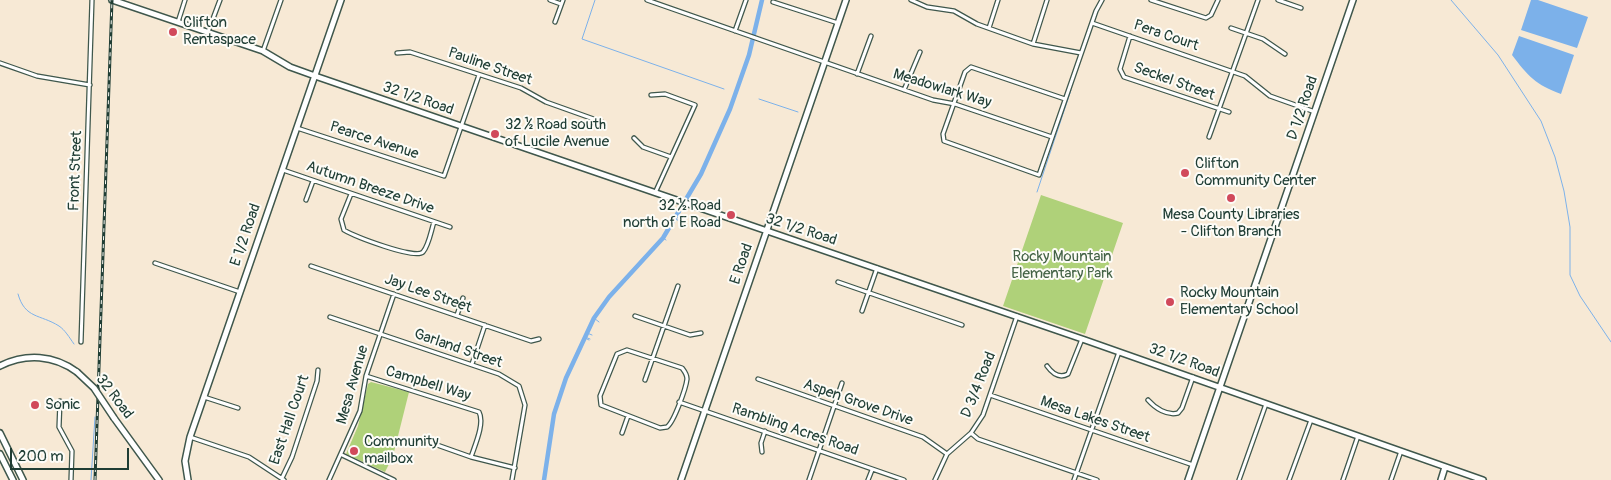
<!DOCTYPE html>
<meta charset="utf-8">
<style>
body{margin:0}
#map{position:relative;width:1611px;height:480px;overflow:hidden;background:#f7e9d5;font-family:Pangolin,sans-serif}
canvas{display:block}
.scale{position:absolute;left:10px;top:448px;width:119px;height:22px;box-sizing:border-box;border:2px solid #1f3d34;border-top:0;padding-left:6px;font-size:15px;line-height:18px;white-space:nowrap;color:#1f3d34;-webkit-text-stroke:4px #fdfcf7;paint-order:stroke}
</style>
<div id="map">
<canvas width="1611" height="480"></canvas>
<div class="scale">200 m</div>
</div>
<script>
const g = document.querySelector('canvas').getContext('2d');
g.lineJoin = 'round';
function fill(path, color) {
  g.fillStyle = color;
  g.fill(path, 'evenodd');
}
function strokePath(path, color, width, dash) {
  g.strokeStyle = color;
  g.lineWidth = width;
  g.lineCap = dash ? 'butt' : 'round';
  g.setLineDash(dash || []);
  g.stroke(path);
}
function label(font, color, halo, rows, align = 'center') {
  g.font = font + ' Pangolin,sans-serif';
  g.lineWidth = 4;
  g.setLineDash([]);
  g.textBaseline = 'middle';
  g.strokeStyle = halo;
  g.fillStyle = color;
  for (const [text, x, y, turn = 0] of rows) {
    g.save();
    g.translate(x, y);
    g.rotate((+turn || 0) * Math.PI / 180);
    g.textAlign = isNaN(turn) ? turn : align;
    if (halo) g.strokeText(text, 0, 0);
    g.fillText(text, 0, 0);
    g.restore();
  }
}
fill(new Path2D(`
 M1041,195L1123,223L1085,334L1003,306Z
 M371,382L409,392L393,456L385,472L346,454L358,426L368,384Z`), '#afd179');
fill(new Path2D(`
 M1531,0H1538L1588,17L1577,48L1521,30Z
 M1519,36L1574,55L1561,94C1536,85 1528,76 1512,55Z`), '#7cb1ea');
strokePath(new Path2D(`
 M595,0L582,39L724,89
 M1451,0L1498,55L1541,121L1555,157L1564,191L1570,227V275L1580,296L1611,342
 M759,99L798,112
 M1037,192L1071,90
 M675,219L680,221
 M663,238L666,240
 M18,294C25,319 40,314 59,326C65,330 69,337 74,344
 M594,318L599,322
 M587,333L592,335
 M585,337L590,339
 M585,338L589,340
 M91,480L95,417`), '#7cb1ea', 1);
strokePath(new Path2D(`
 M544,480L554,414L566,378L594,318L609,297L663,238L701,174L730,109L749,55L762,0`), '#7cb1ea', 4.5);
const street = new Path2D(`
 M550,0L561,4
 M647,0L933,100L955,104L1052,137
 M911,0L927,7L954,11L977,24L1033,44L1081,53
 M1151,0L1206,18L1211,15L1218,0
 M1278,0L1301,8
 M773,2L838,23
 M178,22L185,0
 M555,22L563,0
 M1092,23L1245,76L1270,96L1315,112
 M989,28L998,0
 M1231,28L1263,39L1285,54
 M735,31L746,0
 M208,32L220,0
 M1130,36L1120,69L1124,77L1229,112
 M1033,44L1047,0
 M263,51L281,0
 M397,53L410,52L521,88L546,102L602,122
 M0,63L37,76L90,85
 M857,74L871,36
 M904,90L920,52
 M651,95L665,94L695,105L655,193
 M1065,99L971,67L965,72L943,134L944,141L1039,175L1096,11L1102,0
 M297,128L444,176L479,75
 M1209,137L1258,0
 M634,138L643,147L671,157
 M283,170L450,227
 M351,194L341,219L344,230C354,236 415,260 423,252C429,245 431,231 434,222
 M306,200L313,181
 M155,263L240,292
 M311,266L531,341L539,339
 M838,282L962,325
 M862,311L877,268
 M457,315L463,298
 M635,316L690,335L701,333
 M330,317L499,374L519,386L525,405L512,480
 M81,342L92,0
 M627,350L682,368C685,372 687,374 687,379C686,388 674,422 667,427L660,428L601,405L600,396L617,354Z
 M472,364L485,325
 M1047,366C1052,373 1059,379 1068,374L1082,339
 M366,376L479,412C485,423 475,445 471,457
 M758,379L923,437L947,454
 M645,380L678,286
 M990,395L1193,465
 M204,397L238,408
 M1148,400C1155,408 1167,416 1178,413L1182,408L1193,377
 M60,401L59,427L72,451L71,480
 M679,402L904,480
 M622,433L628,416
 M971,433L978,439L1097,480
 M190,437L249,457L284,480
 M423,440L471,457L515,468
 M762,452L761,443L765,431
 M342,455L394,480
 M282,478L292,457L317,381L318,370
 M329,480L360,411L366,376L394,294
 M809,480L842,383
 M868,480L872,470
 M935,480L947,454L971,433L983,415L1017,316
 M1074,480L1119,352
 M1239,480L1266,404
 M1289,480L1311,420
 M1343,480L1358,436
 M1391,480L1401,451`);
const secondary = new Path2D(`
 M112,0L263,51L290,67L315,76L1085,340L1483,480
 M188,480L185,461L190,437L341,0
 M681,480L846,0
 M1188,480L1353,0
 M1441,480L1445,467`);
const primary = new Path2D(`
 M0,366C26,353 54,355 77,372
 M114,418L159,480
 M0,433L23,480
 M0,454L13,480`);
strokePath(street, '#3f574c', 5.5);
strokePath(secondary, '#3f574c', 8);
strokePath(primary, '#3f574c', 8);
strokePath(street, '#fff', 3);
strokePath(secondary, '#fff', 5);
strokePath(primary, '#fff', 5);
const rail = new Path2D(`
 M95,480L112,0`);
strokePath(rail, '#1f3d34', 3);
strokePath(rail, '#fdfcf7', 1, [4]);
const primaryBridge = new Path2D(`
 M77,372L94,388L114,418`);
strokePath(primaryBridge, '#3f574c', 8, []);
strokePath(primaryBridge, '#fff', 5);
for (const [x, y, r, color] of [
 [173,32,5,"#d1495b"],
 [495,134,5,"#d1495b"],
 [1185,173,5,"#d1495b"],
 [1231,198,5,"#d1495b"],
 [731,215,5,"#d1495b"],
 [1170,302,5,"#d1495b"],
 [35,405,5,"#d1495b"],
 [354,451,5,"#d1495b"]
]) {
  const dot = new Path2D();
  dot.arc(x, y, r, 0, 2 * Math.PI);
  g.fillStyle = color;
  g.fill(dot);
  strokePath(dot, '#fdfcf7', 2);
}
label('15px', '#1f3d34', '#fdfcf7', [
 ["Clifton",183,23],
 ["Rentaspace",183,40],
 ["32 ½ Road south",505,125],
 ["of Lucile Avenue",505,142],
 ["Clifton",1195,164],
 ["Community Center",1195,181],
 ["32 ½ Road",721,206,"right"],
 ["north of E Road",721,223,"right"],
 ["Mesa County Libraries",1231,215,"center"],
 ["- Clifton Branch",1231,232,"center"],
 ["Rocky Mountain",1180,293],
 ["Elementary School",1180,310],
 ["Sonic",45,405],
 ["Community",364,442],
 ["mailbox",364,459]
], 'left');
label('15px', '#1f3d34', '#fdfcf7', [
 ["Pera Court",1166,36,19],
 ["Pauline Street",490,67,19],
 ["Seckel Street",1174,82,20],
 ["Meadowlark Way",942,89,17],
 ["32 1/2 Road",418,99,19],
 ["D 1/2 Road",1303,108,-71],
 ["Pearce Avenue",374,141,18],
 ["Front Street",76,171,-88],
 ["Autumn Breeze Drive",370,188,19],
 ["32 1/2 Road",801,230,18],
 ["E 1/2 Road",246,235,-71],
 ["E Road",742,264,-71],
 ["Jay Lee Street",428,294,19],
 ["Garland Street",458,349,19],
 ["32 1/2 Road",1184,361,20],
 ["Campbell Way",428,384,17],
 ["Mesa Avenue",353,385,-74],
 ["D 3/4 Road",979,385,-68],
 ["32 Road",114,397,53],
 ["Aspen Grove Drive",858,403,19],
 ["East Hall Court",290,420,-71],
 ["Mesa Lakes Street",1095,420,19],
 ["Rambling Acres Road",795,430,19]
]);
label('15px', '#436245', '#fdfcf7', [
 ["Rocky Mountain",1062,257],
 ["Elementary Park",1062,274]
]);
</script>
